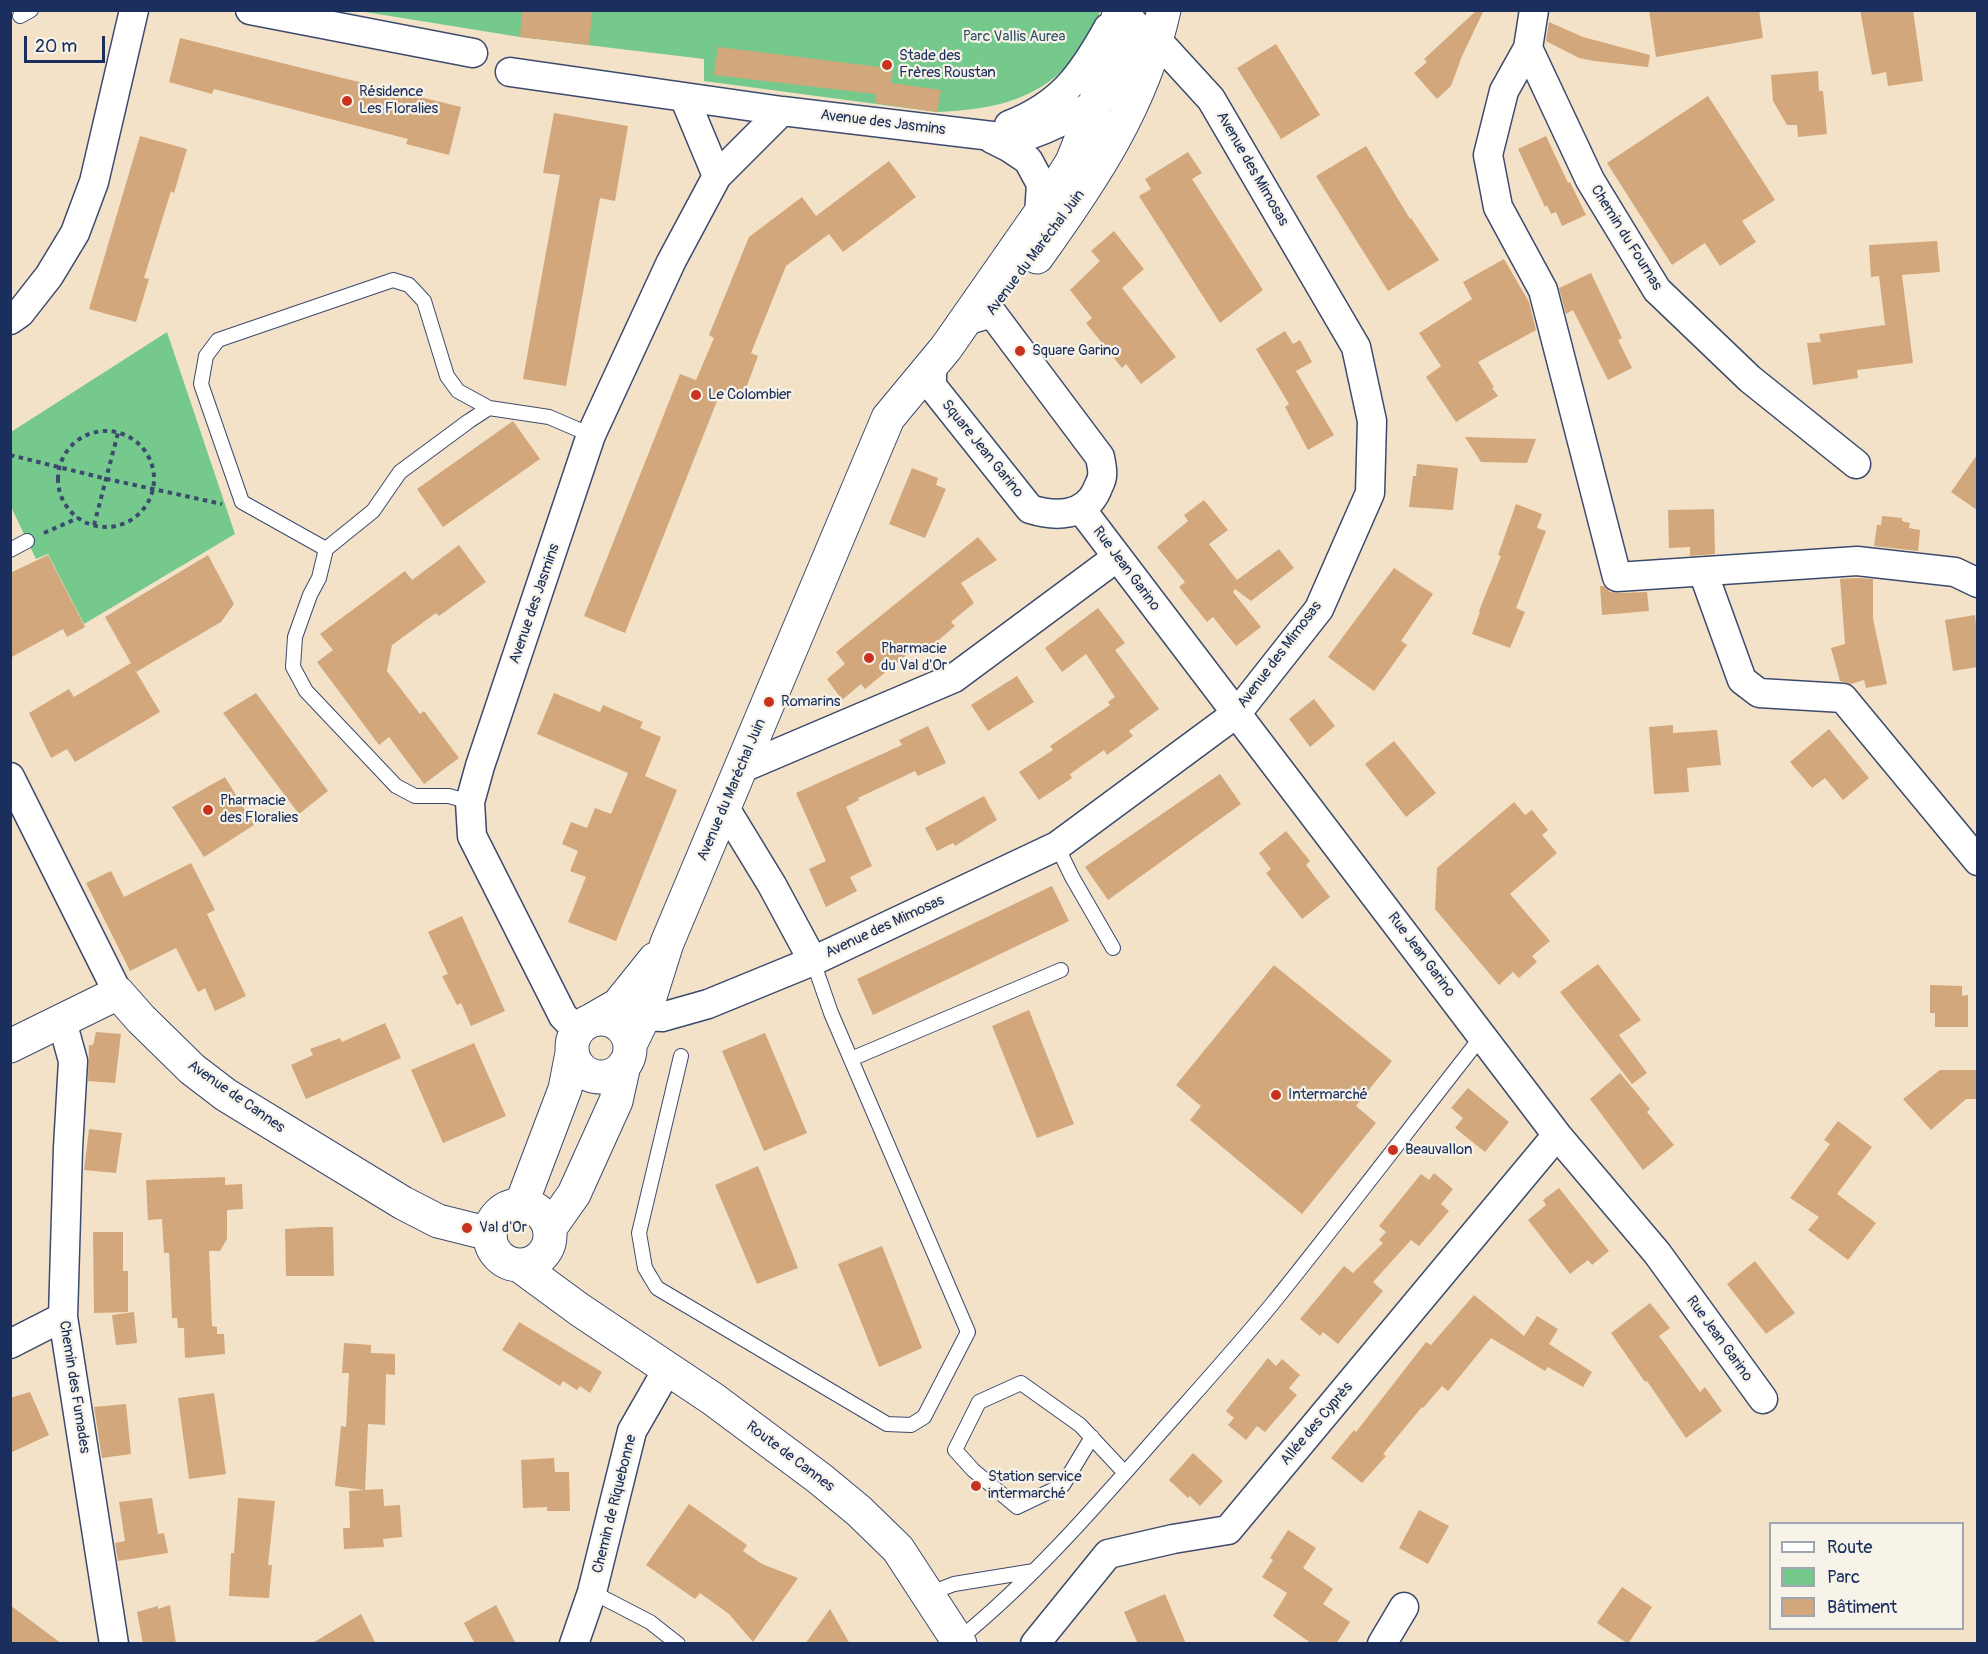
<!DOCTYPE html>
<meta charset="utf-8">
<style>
body{margin:0}
#map{position:relative;width:1988px;height:1654px;overflow:hidden;background:#f4e2c8;font-family:Pangolin,sans-serif}
canvas{display:block}
.frame{position:absolute;inset:0;border:12px solid #1b2f5e;pointer-events:none}
.legend{position:absolute;left:1769px;top:1522px;width:195px;height:108px;box-sizing:border-box;background:#f7f3e8;border:2px solid #9fa5b1;margin:0;padding:8px 10px;list-style:none;font-size:18px;color:#1b2f5e}
.legend li{display:flex;align-items:center;gap:12px;height:30px}
.legend b{width:30px;border:2px solid #9fa5b1}
.scale{position:absolute;left:24px;top:36px;width:81px;height:27px;box-sizing:border-box;border:3px solid #1b2f5e;border-top:0;padding-left:8px;font-size:18px;line-height:21px;white-space:nowrap;color:#1b2f5e;-webkit-text-stroke:4px #f7f3e8;paint-order:stroke}
</style>
<div id="map">
<canvas width="1988" height="1654"></canvas>
<div class="frame"></div>
<ul class="legend">
<li><b style="height:8px;background:#fff"></b>Route</li>
<li><b style="height:16px;background:#75c98c"></b>Parc</li>
<li><b style="height:16px;background:#d2a77b"></b>Bâtiment</li>
</ul>
<div class="scale">20 m</div>
</div>
<script>
const g = document.querySelector('canvas').getContext('2d');
g.lineJoin = 'round';
function fill(path, color) {
  g.fillStyle = color;
  g.fill(path, 'evenodd');
}
function strokePath(path, color, width, dash) {
  g.strokeStyle = color;
  g.lineWidth = width;
  g.lineCap = dash ? 'butt' : 'round';
  g.setLineDash(dash || []);
  g.stroke(path);
}
function label(font, color, halo, rows, align = 'center') {
  g.font = font + ' Pangolin,sans-serif';
  g.lineWidth = 4.5;
  g.setLineDash([]);
  g.textBaseline = 'middle';
  g.strokeStyle = halo;
  g.fillStyle = color;
  for (const [text, x, y, turn = 0] of rows) {
    g.save();
    g.translate(x, y);
    g.rotate((+turn || 0) * Math.PI / 180);
    g.textAlign = isNaN(turn) ? turn : align;
    if (halo) g.strokeText(text, 0, 0);
    g.fillText(text, 0, 0);
    g.restore();
  }
}
fill(new Path2D(`
 M359,11H1100C1095,33 1090,37 1077,54C1042,100 992,110 937,112L704,81V59L520,37Z
 M167,332L235,534L84,624L48,554L36,559L11,507V432Z`), '#75c98c');
fill(new Path2D(`
 M522,10L592,12L589,45L520,37Z
 M1477,10H1484L1462,56L1451,86L1437,99L1414,73L1427,62L1424,59Z
 M1649,10H1759L1763,38L1656,57Z
 M1860,10H1913L1923,81L1888,86L1886,72L1872,75Z
 M1549,22L1583,37L1650,55L1648,67L1594,61L1579,58L1546,41Z
 M180,38L461,107L449,155L406,144L408,139L214,89L212,94L169,82Z
 M1276,44L1320,115L1281,139L1237,68Z
 M718,47L880,67V69L893,71L891,83L941,90L937,112L875,103L876,94L714,75Z
 M1818,71L1819,91H1823L1827,134L1798,137L1797,125H1787L1773,101L1771,75Z
 M1708,96L1775,200L1742,221L1756,242L1720,266L1705,243L1672,265L1607,163Z
 M554,113L628,126L615,201L600,198L566,386L523,379L560,175L543,173Z
 M140,136L187,149L174,193L171,191L144,278L149,279L136,322L89,309Z
 M1546,136L1568,183L1570,182L1586,215L1562,226L1556,212L1551,214L1547,205L1545,207L1518,149Z
 M1366,146L1410,219L1411,218L1439,260L1388,291L1316,176Z
 M1188,152L1202,173L1192,179L1263,290L1220,323L1139,196L1151,189L1145,179Z
 M889,161L916,197L843,252L829,234L786,266L751,353L758,356L742,399L721,391L625,633L584,616L680,374L696,380L714,338L709,335L749,237L802,197L816,216Z
 M1114,231L1144,269L1122,288L1176,357L1141,384L1126,364L1122,368L1086,323L1092,318L1070,290L1100,261L1091,251Z
 M1937,241L1940,272L1902,275L1913,363L1857,370L1858,378L1813,385L1807,343L1821,342L1819,334L1885,325L1879,276L1871,277L1869,245Z
 M1504,259L1529,302L1536,330L1478,362L1494,387L1492,388L1498,396L1456,422L1426,377L1441,366L1419,333L1472,299L1463,282Z
 M1591,273L1622,338L1618,340L1632,368L1608,380L1573,310L1566,314L1559,288Z
 M1285,331L1293,344L1300,340L1312,362L1296,371L1334,435L1308,450L1285,407L1289,404L1256,349Z
 M513,421L540,459L443,527L417,489Z
 M1465,437L1498,438L1536,439L1527,463L1481,462Z
 M1977,455V510L1951,492Z
 M1417,464L1458,468L1453,510L1409,507L1413,476H1416Z
 M912,468L938,478L936,485L946,489L925,538L889,524Z
 M1204,500L1228,530L1209,544L1237,580L1279,549L1294,568L1251,601L1235,589L1233,592L1261,627L1236,646L1213,617L1207,622L1179,587L1185,582L1157,547L1188,521L1184,515Z
 M1516,504L1542,514L1537,528L1546,531L1516,608L1525,612L1510,648L1472,634L1480,612L1479,611L1501,556L1498,555Z
 M1714,509L1715,554L1690,556V547L1669,548L1668,510Z
 M1882,516L1902,518V521L1910,523L1909,528L1920,530L1918,551L1874,546L1877,525H1881Z
 M978,537L997,560L961,583L974,603L951,622L955,626L926,651L920,644L865,689L861,684L842,700L827,679L845,664L836,652Z
 M459,545L486,582L439,616L436,613L392,645L387,671L420,714L424,711L459,758L424,784L389,737L379,745L317,662L333,650L320,634L405,571L412,580Z
 M48,555L85,627L67,637L63,629L10,658V573Z
 M208,555L234,604L221,622L136,672L105,617Z
 M1394,568L1433,594L1401,641L1407,645L1374,691L1328,657Z
 M1857,578L1873,579V619L1887,684L1866,688L1864,680L1851,684L1840,681L1831,648L1845,644L1840,579Z
 M1600,586H1604L1610,592L1618,593L1647,592L1649,611L1602,615Z
 M1098,608L1125,643L1115,650L1159,709L1129,731L1133,736L1107,755L1104,750L1070,774L1072,778L1039,800L1019,772L1053,750L1050,746L1110,705L1108,702L1115,697L1086,654L1062,672L1045,648Z
 M1975,615L1977,633V667L1953,671L1945,620Z
 M131,663L160,712L75,762L67,749L51,758L29,713L69,689L74,697Z
 M1017,676L1034,702L988,731L971,705Z
 M256,693L328,791L299,814L223,713Z
 M554,693L600,712L603,705L643,722L640,728L661,737L645,776L677,790L616,941L568,922L586,877L570,871L578,851L562,844L571,822L587,828L595,808L611,814L628,773L537,734Z
 M1314,699L1335,726L1310,747L1289,719Z
 M1673,725V733L1717,730L1721,765L1687,768L1689,792L1654,794L1649,727Z
 M928,726L946,763L918,776L915,771L858,798L859,800L846,807L872,866L850,877L857,891L826,907L809,869L826,861L796,793L902,745L899,740Z
 M1829,729L1869,778L1843,800L1825,778L1812,788L1790,762Z
 M1394,741L1436,793L1406,817L1365,764Z
 M1220,774L1241,804L1108,900L1085,867Z
 M225,777L254,825L204,857L172,807Z
 M984,796L997,820L955,846L953,843L937,851L925,828Z
 M1514,802L1525,815L1532,810L1548,830L1542,835L1557,853L1510,894L1550,941L1532,956L1537,962L1519,978L1513,972L1499,985L1435,909L1437,868Z
 M1286,831L1310,861L1306,865L1330,897L1302,919L1266,873L1271,869L1259,853Z
 M191,863L215,910L207,914L246,996L215,1011L205,988L198,992L176,948L130,971L86,883L111,871L124,897Z
 M1052,886L1069,921L873,1015L857,979Z
 M462,916L505,1011L471,1026L461,1003L457,1005L442,976L448,974L428,932Z
 M1598,964L1641,1020L1619,1035L1647,1073L1632,1084L1560,992Z
 M1274,965L1392,1061L1356,1106L1376,1123L1302,1214L1190,1120L1201,1106L1176,1085Z
 M1930,985L1962,986V996L1968,995V1027H1935V1013H1930Z
 M1029,1010L1074,1124L1037,1138L992,1026Z
 M385,1023L401,1058L306,1099L291,1065L313,1055L310,1049L340,1038L342,1042Z
 M96,1032L121,1034L115,1083L88,1081L89,1045H93Z
 M765,1033L807,1133L764,1151L722,1051Z
 M474,1043L506,1116L443,1143L411,1070Z
 M1940,1070H1977V1099H1966L1931,1130L1903,1099Z
 M1620,1073L1650,1109L1647,1112L1674,1145L1643,1170L1590,1099Z
 M1468,1088L1509,1122L1485,1152L1455,1128L1463,1118L1451,1108Z
 M1838,1121L1872,1147L1837,1194L1876,1223L1848,1260L1808,1230L1819,1217L1790,1198L1830,1144L1824,1140Z
 M89,1129L122,1133L116,1173L84,1170Z
 M758,1166L798,1268L757,1284L715,1185Z
 M1434,1173L1453,1189L1441,1204L1449,1211L1419,1246L1411,1240L1373,1282L1383,1291L1338,1344L1323,1332L1320,1336L1300,1319L1344,1266L1353,1273L1383,1243L1379,1240L1386,1232L1379,1226L1421,1174L1429,1180Z
 M225,1177V1185L242,1184L243,1209L227,1210V1239L220,1251H209L212,1326L217,1327V1334H224L225,1354L185,1358L184,1328H178L177,1318H172L169,1253H164L162,1219L148,1220L146,1180Z
 M1559,1188L1609,1251L1592,1265L1588,1260L1570,1274L1528,1220L1546,1205L1543,1200Z
 M318,1227H333L334,1276H286L285,1229Z
 M93,1232H123V1271H128V1312L94,1313Z
 M882,1246L922,1348L879,1367L838,1264Z
 M1755,1261L1795,1313L1766,1334L1727,1284Z
 M1474,1295L1524,1336L1537,1316L1558,1329L1549,1344L1592,1372L1583,1387L1548,1367L1545,1371L1491,1338L1448,1391L1442,1386L1423,1408L1422,1407L1383,1454L1386,1456L1362,1483L1331,1458L1354,1430L1356,1432L1426,1342L1431,1345Z
 M1650,1303L1670,1328L1659,1336L1700,1392L1705,1387L1722,1411L1686,1438L1647,1381L1645,1382L1611,1333Z
 M134,1312L137,1343L116,1345L112,1315Z
 M519,1322L602,1372L590,1393L580,1386L577,1390L563,1381L560,1386L502,1350Z
 M344,1343L371,1345V1353L395,1354V1375L386,1374L385,1425L368,1424L365,1490L383,1489L384,1506L400,1505L402,1537L383,1539L384,1547L344,1549L343,1528H350L349,1491L364,1490L335,1486L341,1426L346,1427L349,1373H342Z
 M1268,1358L1276,1366L1282,1359L1300,1375L1289,1388L1297,1395L1265,1432L1257,1426L1246,1440L1228,1425L1234,1418L1226,1411Z
 M30,1392L49,1435L10,1453V1398Z
 M214,1393L226,1474L189,1479L178,1398Z
 M126,1404L131,1454L102,1458L94,1407Z
 M1193,1453L1223,1481L1200,1506L1190,1496L1188,1498L1169,1480Z
 M554,1458L555,1472H569L570,1511H547V1507L523,1508L521,1460Z
 M152,1498L158,1534L164,1533L168,1553L118,1561L115,1543L125,1541L119,1502Z
 M238,1498L275,1501L268,1565H272L269,1598L229,1596L231,1553H234Z
 M689,1504L747,1545L743,1551L762,1564L798,1578L753,1642L729,1614L700,1593L695,1599L646,1565Z
 M1419,1510L1449,1526L1428,1564L1399,1548Z
 M1288,1530L1316,1548L1303,1568L1333,1589L1323,1604L1350,1622L1336,1644H1312L1273,1616L1287,1593L1262,1577L1273,1560L1270,1558Z
 M1622,1587L1652,1607L1628,1644L1597,1623Z
 M1165,1594L1186,1644H1138L1124,1612Z
 M10,1605L62,1644H10Z
 M170,1605L176,1644H143L137,1612L158,1606V1609Z
 M496,1605L516,1644H475L464,1623Z
 M830,1609L850,1644H805Z
 M361,1614L376,1644H311Z`), '#d2a77b');
const service = new Path2D(`
 M20,16L31,10
 M489,408L469,421L400,472L373,511L326,549L242,502L201,384L206,356L218,340L393,280L409,285L424,301L447,376L458,391L489,408L549,417L591,435
 M326,549L319,578L310,595L295,637L293,667L306,691L396,786L415,796H449L470,802
 M10,550L27,541
 M1057,846L1072,877L1113,948
 M681,1056L639,1233L645,1268L657,1288L887,1424L911,1425L924,1417L968,1332L831,1013L813,961
 M851,1059L1061,970
 M1092,1437L1063,1485L1017,1507L973,1470L955,1450L979,1402L1021,1383L1080,1425L1125,1473
 M592,1592L650,1622L678,1644
 M928,1594L954,1584L1034,1571
 M958,1640C1033,1579 1097,1505 1160,1433C1198,1390 1237,1347 1273,1303C1344,1215 1412,1125 1482,1036`);
const minor = new Path2D(`
 M250,10L473,53
 M1534,10L1528,48L1590,180L1657,290L1750,379L1856,464
 M1528,48L1504,91L1488,155L1498,207L1543,290L1617,577L1857,561L1955,572L1978,583
 M510,72L782,111L1017,139C1046,131 1105,103 1125,80C1132,72 1135,56 1140,46
 M684,97L717,176
 M1009,125C1061,105 1082,75 1108,28
 M992,139L1010,148L1028,160L1041,184L1039,215
 M10,320L20,313L49,276L75,233L94,182L134,10
 M932,365V386L1030,509C1055,517 1085,517 1097,490C1098,486 1102,481 1102,476C1103,471 1101,463 1100,457L992,313L965,321
 M1081,509L1557,1135L1657,1253L1763,1399
 M1703,572L1742,680L1759,693L1843,698L1978,861
 M740,769L954,678L1116,558
 M10,777L118,993
 M725,808L772,885L813,961
 M644,1016L662,1017L708,1004L813,961L1057,846L1237,713L1319,609L1370,493L1372,421L1356,347L1211,99L1157,40L1134,24L1124,10
 M62,1021L73,1061L68,1148L63,1317L114,1644
 M578,1031L563,1016L472,836L470,802L480,766L591,435L671,262L717,176L782,111
 M10,1344L63,1317
 M574,1644L592,1592L632,1431L667,1370
 M1035,1644L1108,1554L1173,1539L1228,1530L1557,1135
 M1382,1644L1404,1607`);
const tertiary = new Path2D(`
 M10,1046L118,993L141,1019L192,1069L226,1095L403,1203L438,1221L490,1234`);
const secondary = new Path2D(`
 M1037,257C1093,179 1143,105 1164,10
 M572 1048a29 29 0 1 1 58 0a29 29 0 1 1-58 0Z
 M592,1020L618,1005L655,959
 M630,1045L644,1016L667,943L888,418L946,348L1039,215L1072,162L1095,104L1120,10
 M490 1235a30 30 0 1 1 60 0a30 30 0 1 1-60 0Z
 M521,1205L565,1089L572,1053
 M550,1228L574,1194L616,1101L624,1065
 M520,1266L580,1310L713,1399L819,1478L859,1511L898,1549L960,1644`);
strokePath(service, '#3c4a6e', 16);
strokePath(minor, '#3c4a6e', 31);
strokePath(tertiary, '#3c4a6e', 35);
strokePath(secondary, '#3c4a6e', 35);
strokePath(new Path2D(`
 M58 479a48 48 0 1 1 96 0a48 48 0 1 1-96 0Z
 M10,455L107,479L222,504
 M94,525L118,433
 M44,533L78,518`), '#3c4a6e', 4, [4.5, 4.5]);
strokePath(service, '#fff', 14);
strokePath(minor, '#fff', 28);
strokePath(tertiary, '#fff', 33);
strokePath(secondary, '#fff', 33);
for (const [x, y, r, color] of [
 [887,65,6,"#c8321e"],
 [347,101,6,"#c8321e"],
 [1020,351,6,"#c8321e"],
 [696,395,6,"#c8321e"],
 [869,658,6,"#c8321e"],
 [769,702,6,"#c8321e"],
 [208,810,6,"#c8321e"],
 [1276,1095,6,"#c8321e"],
 [1393,1150,6,"#c8321e"],
 [467,1228,6,"#c8321e"],
 [976,1486,6,"#c8321e"]
]) {
  const dot = new Path2D();
  dot.arc(x, y, r, 0, 2 * Math.PI);
  g.fillStyle = color;
  g.fill(dot);
  strokePath(dot, '#f7f3e8', 2);
}
label('15px', '#32566a', '#f7f3e8', [
 ["Parc Vallis Aurea",1014,37]
]);
label('15px', '#1b2f5e', '#f7f3e8', [
 ["Stade des",899,56],
 ["Frères Roustan",899,73],
 ["Résidence",359,92],
 ["Les Floralies",359,109],
 ["Square Garino",1032,351],
 ["Le Colombier",708,395],
 ["Pharmacie",881,649],
 ["du Val d'Or",881,666],
 ["Romarins",781,702],
 ["Pharmacie",220,801],
 ["des Floralies",220,818],
 ["Intermarché",1288,1095],
 ["Beauvallon",1405,1150],
 ["Val d'Or",479,1228],
 ["Station service",988,1477],
 ["intermarché",988,1494]
], 'left');
label('15px', '#1b2f5e', '#f7f3e8', [
 ["Avenue des Jasmins",883,123,7],
 ["Avenue des Mimosas",1252,169,60],
 ["Chemin du Fournas",1626,238,58],
 ["Avenue du Maréchal Juin",1036,253,-53],
 ["Square Jean Garino",982,449,51],
 ["Rue Jean Garino",1126,569,53],
 ["Avenue des Jasmins",535,604,-71],
 ["Avenue des Mimosas",1280,655,-53],
 ["Avenue du Maréchal Juin",732,790,-67],
 ["Avenue des Mimosas",885,927,-25],
 ["Rue Jean Garino",1421,955,53],
 ["Avenue de Cannes",236,1097,35],
 ["Rue Jean Garino",1719,1339,54],
 ["Chemin des Fumades",74,1387,81],
 ["Allée des Cyprès",1317,1424,-50],
 ["Route de Cannes",790,1457,37],
 ["Chemin de Riquebonne",615,1504,-76]
]);
</script>
